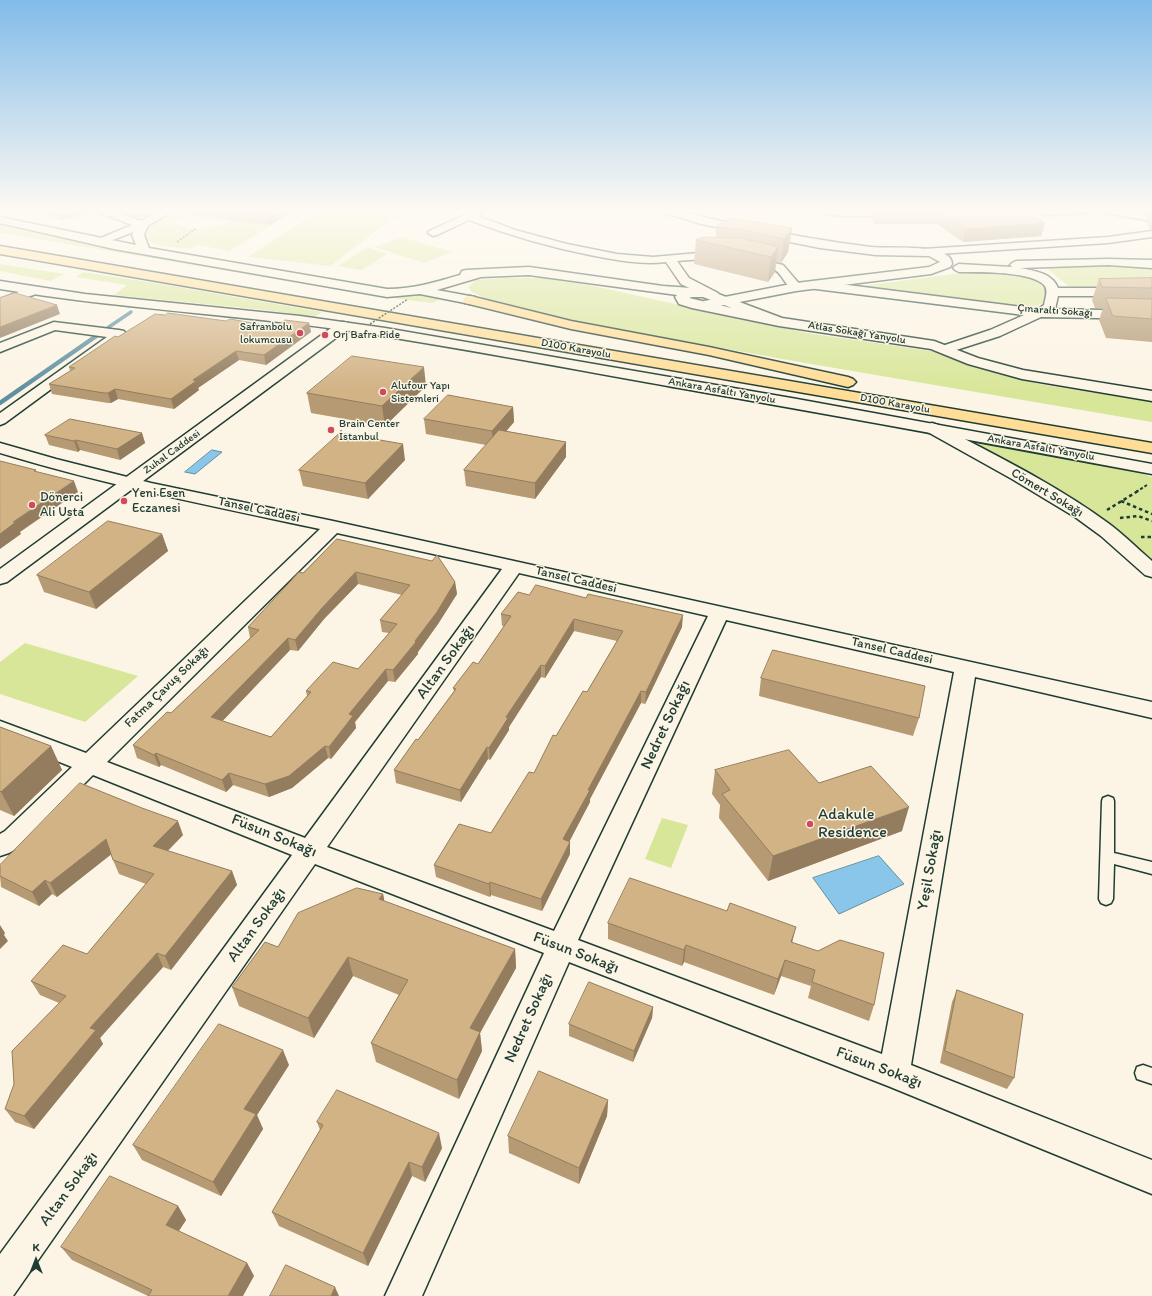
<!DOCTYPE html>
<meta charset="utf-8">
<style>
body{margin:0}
#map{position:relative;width:1152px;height:1296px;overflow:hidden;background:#fcf5e5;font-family:Itim,sans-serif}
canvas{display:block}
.north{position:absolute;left:16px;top:1240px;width:40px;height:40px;-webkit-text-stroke:3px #fcf5e5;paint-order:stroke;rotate:0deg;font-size:11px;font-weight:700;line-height:16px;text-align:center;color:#1f3d34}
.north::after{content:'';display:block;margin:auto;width:14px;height:18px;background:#1f3d34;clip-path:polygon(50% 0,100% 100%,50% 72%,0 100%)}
</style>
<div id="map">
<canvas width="1152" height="1296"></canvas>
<div class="north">K</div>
</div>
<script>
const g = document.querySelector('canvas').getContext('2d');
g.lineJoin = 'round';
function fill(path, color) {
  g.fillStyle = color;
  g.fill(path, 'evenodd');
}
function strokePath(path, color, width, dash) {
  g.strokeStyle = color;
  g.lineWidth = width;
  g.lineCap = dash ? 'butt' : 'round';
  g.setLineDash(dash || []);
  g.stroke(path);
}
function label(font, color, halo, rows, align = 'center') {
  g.font = font + ' Itim,sans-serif';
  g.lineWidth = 3;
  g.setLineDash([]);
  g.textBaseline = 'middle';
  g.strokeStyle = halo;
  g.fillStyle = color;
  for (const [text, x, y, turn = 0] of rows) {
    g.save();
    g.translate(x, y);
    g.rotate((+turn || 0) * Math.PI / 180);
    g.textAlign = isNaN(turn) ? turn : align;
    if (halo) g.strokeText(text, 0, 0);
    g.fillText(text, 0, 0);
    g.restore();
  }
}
fill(new Path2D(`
 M319,210L403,211L330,266L248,257Z
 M168,214L183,215L175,221C180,233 213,228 223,225C226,224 229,221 231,221C241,219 262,224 272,225L229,251L198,245L190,249L162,246L152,243L147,239L146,227L149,223Z
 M0,225L163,258L389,295L420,294L441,299L432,303L392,298L0,233Z
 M402,237L452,252L424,263L374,247Z
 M367,247L387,254L362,270L338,266Z
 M0,264L64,274L50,281L0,271Z
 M1043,265L1152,266V290L1072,289Z
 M83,272L155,283L322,312L315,317L265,310L114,295L127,285L76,277Z
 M969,272C988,273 1022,270 1038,281C1041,283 1044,288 1046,291L1042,304L1027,307L861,286Z
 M504,278H541L589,285L807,333L944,353L967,365L1039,384L1152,402V422L782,359L548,316L493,303L472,292L468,287L476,280Z
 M932,428L1100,459L1152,477V571L1100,526Z
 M25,643L138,676L85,722L0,694V662Z
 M662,818L688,825L671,868L645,859Z`), '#d8e699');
const water = new Path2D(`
 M212,450L222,452L195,474L185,472Z
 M879,856L904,884L839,914L813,878Z`);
fill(water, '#8ac6ea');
strokePath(water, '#5f8fa1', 1);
strokePath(new Path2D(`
 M100,333L131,312`), '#5f8fa1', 3.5);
strokePath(new Path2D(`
 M0,403L102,332`), '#5f8fa1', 4.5);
const service = new Path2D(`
 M1028,210L1089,211L1086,213L1045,215Z
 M1108,796L1113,798L1114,801V853L1152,862V874L1114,864L1113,899L1111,903L1106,905L1101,903L1099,899L1102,801L1103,798Z
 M1143,1065L1152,1068V1084L1137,1079L1135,1073L1137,1067Z`);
const minor = new Path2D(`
 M97,210H111L141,221L161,210H174L146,227L100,245L96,244L94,242L96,240L132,225L98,212Z
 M475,210H488L478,216L515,230L567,244L617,254L653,257L710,252L737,254L783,265L802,287L800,290C786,293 784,273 773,269C740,258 711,258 677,261L689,278L718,293L720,296L718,299L714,300L681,284L666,262C641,265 615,260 590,255C549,247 509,235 469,220L437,235L433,236L428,233L429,231Z
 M1100,210H1123L1152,215V221L1105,213Z
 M1152,231V237L1108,243L923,255L919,254L917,252L919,250L923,249L1108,237Z
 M1108,259L1152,260V268L1108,265L1020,268C1035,271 1052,273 1058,288H1152V296H1058L1055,309L1152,311V319L1041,317L1000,336L950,352L945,351L943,348L945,345L990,330L1024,315L816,289L812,288L810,285L812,282L816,281L1038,309L1044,305C1045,299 1049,290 1044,285C1031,271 978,272 959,272L955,270L953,268L955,266L959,264L1012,267L1010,265L1012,263L1016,261Z
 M32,287L36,288L38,291L36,294L0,307V299Z
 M54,322L119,330L124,331L126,334L5,423L0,425V413L107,337L55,330L0,352V343Z
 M0,443L56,459L151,483L333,521L1152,702V718L975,677L911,1065L1152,1160V1194L888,1086L569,962L422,1296H385L544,953L315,864L13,1296H0V1254L292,855L93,775L23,845L9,853L0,856V834L5,831L72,767L0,738V721L86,753L320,529C212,506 105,485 0,453ZM337,533L502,569L305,838L107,762ZM519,573L708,616L554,931L327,847ZM726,620L954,672L882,1054L578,940Z`);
const tertiary = new Path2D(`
 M661,210C683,210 704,218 726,222C774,232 822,241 871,247C886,249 952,242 952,264L950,267L931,274L796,291L709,308L704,307L702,304L704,301L796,283L929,267L940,262L929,256L876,255L820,248L701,224L662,212Z
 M818,210H894C888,218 824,218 818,210Z
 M343,322L348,323L350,326L348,329L7,582L0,584V569L338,323Z
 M932,423L938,425C995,455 1055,484 1108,523C1123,534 1137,548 1152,561V577L1145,575L1101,536L1075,517L1012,479L926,431L924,428L926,425Z`);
const secondary = new Path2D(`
 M0,217L136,245L132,235L138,223L142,222L148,225L144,235L149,248L387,289C413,289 436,282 460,275L462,271L466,270L529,267L663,286L705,289L782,318L934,341L978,358L1023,370L1152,391V401L1022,379L968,364L931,349L779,326L692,308L679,304L675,297L677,295L529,275L481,277L437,290L475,297L477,300L475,303L470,304L420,294L387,297L114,249L0,223ZM692,297H703L732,308L689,298Z
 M0,281L85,294L300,316L385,328L797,399L1152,464V474C994,444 837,416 679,388C567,368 456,347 344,330C229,314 114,308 0,289Z`);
const trunk = new Path2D(`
 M0,217L6,220L4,223L0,224Z
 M0,246L1152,443V453L0,254Z
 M470,296L571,321L709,347L848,377L853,379L856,382L853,385L848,387L709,355L571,329L465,303L463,300L465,297Z`);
strokePath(service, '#1f3d34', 3);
strokePath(minor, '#1f3d34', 3);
strokePath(tertiary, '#1f3d34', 3);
strokePath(secondary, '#1f3d34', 3);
strokePath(trunk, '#1f3d34', 3);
strokePath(new Path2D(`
 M177,242L197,228`), '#1f3d34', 1.5, [2, 1.5]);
strokePath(new Path2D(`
 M1136,492L1147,485`), '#1f3d34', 2, [3, 2]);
strokePath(new Path2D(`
 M1121,501L1152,514
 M1107,510L1138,491
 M1120,518L1138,516L1152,521
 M1141,537H1152`), '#1f3d34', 2.5, [3.5, 3]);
fill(service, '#fcf5e5');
fill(minor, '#fcf5e5');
fill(tertiary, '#fcf5e5');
fill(secondary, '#fcf5e5');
fill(trunk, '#ffdd96');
strokePath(new Path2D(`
 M370,324L408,299`), '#1f3d34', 1.5, [2, 1.5]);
fill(new Path2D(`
 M42,210H96V212L60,220Z
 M120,210H158L151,214L136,218Z
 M171,210H295L270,225L172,213Z
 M871,210H1022L1045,223L1041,236L963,242L937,224H875L870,217Z
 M1131,210H1152V230H1151L1146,222L1149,213Z
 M716,227L792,228L788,252L781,263L776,262L775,272L768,282L694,264L696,240L716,237Z
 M1152,278V342L1106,338L1099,320L1103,308H1095L1092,300L1099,279Z
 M226,321L275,327L309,323L311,332L266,365L239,360L198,388L199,390L174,409L118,399L111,403H108L52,394L49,384L70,371L69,367L118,337Z
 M426,386L385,426L311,413L307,393Z
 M513,407L514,422L506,431L566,442V457L535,499L466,486L464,470L486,445L426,434L424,419Z
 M142,433L145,443L120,460L80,450L78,452L49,445L45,435Z
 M405,460L368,499L303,486L299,470Z
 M162,534L168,551L96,609L44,592L37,575Z
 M337,539L455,582L457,594L438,624L418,652V654L395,682L388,681L355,722L356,728L331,759L328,758L292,788L269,797L233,785L226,792L161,765L159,767L137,758L133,745L171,713L250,638L248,627ZM358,584L402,595L380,620L382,632L389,633L358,669L306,691L307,696L271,737L222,721L290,650L298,651L324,619Z
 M529,595L682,627L645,704L641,703L590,799V802L569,841L570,842V854L542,911L491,895L490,897L436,877L434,865L491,833L534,773L556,736L587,692L617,641L574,631L545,678L541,677L509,727V730L490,760L488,759L461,802L396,783L394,770L418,740L454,691L453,688L478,664L504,626H502L501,614Z
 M761,678L919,718L913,736L759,696Z
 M0,727L51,746L62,770L14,816L0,810Z
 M715,770L819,783L902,831L768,881L719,818L720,805L712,794Z
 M183,835L168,851L232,871L237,885L171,970L163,967L100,1038L103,1044L34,1129L15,1122L5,1109L59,1003L40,995L31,981L87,954L146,884L119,874L113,860L111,854L57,897L52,894L39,906L1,887L0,876Z
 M383,894L384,901L515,949L516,968L480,1033L482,1051L459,1099L376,1062L371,1043L399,995L353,976L314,1038L239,1006L232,987L278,947Z
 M608,923L792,943L874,1005L869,1021L808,998L811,986L781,976L774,995L684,962L682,966L608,939Z
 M957,990L1014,1078L1007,1089L940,1063L952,1002Z
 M653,1007L652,1018L633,1062L569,1036V1024Z
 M289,1065L257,1115L263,1129L221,1196L142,1160L133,1145Z
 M608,1100L607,1116L579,1184L509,1153L508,1136Z
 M317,1122L442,1148L425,1182L412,1176L368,1266L279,1226L272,1212L320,1130Z
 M178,1206L186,1220L179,1231L247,1263L254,1276L148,1296L72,1260L61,1247Z`), '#b59a73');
fill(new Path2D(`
 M57,210H96V212L60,220Z
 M134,210H158L151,214L136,218Z
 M267,210H295L270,225Z
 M1045,223L1041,236L963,242L966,229Z
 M792,228L788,252L781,263L784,239Z
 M778,247L775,272L768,282L771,257Z
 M57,305L60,314L0,338V327Z
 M309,323L311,332L266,365L264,355Z
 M236,351L239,360L198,388L199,390L174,409L171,399L193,380Z
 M424,367L426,386L385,426L382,406Z
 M115,389L118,399L111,403L108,393Z
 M513,407L514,422L493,447L492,431Z
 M142,433L145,443L120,460L117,449Z
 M76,440L80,450L78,452L74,441Z
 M566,442V457L535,499V483Z
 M403,444L405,460L368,499L365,483Z
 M74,481L78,492L20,532L21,534L0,549V534L13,522Z
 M162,534L168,551L96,609L89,592Z
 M356,572L358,584L324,619L298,651L295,640L322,608Z
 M455,582L457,594L438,624L418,652V654L395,682L393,670L415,641Z
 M683,615L682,627L645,704L646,692Z
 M574,619V631L545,678V666Z
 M288,638L290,650L215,729L211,717Z
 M541,665V677L509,727V730L490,760L489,748L506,717Z
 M386,669L388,681L355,722L356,728L331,759L329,747L349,714Z
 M641,691V703L590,799V802L564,852L563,839L588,790Z
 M51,746L62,770L14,816L1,792Z
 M325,746L328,758L292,788L269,797L265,784Z
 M487,747L488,759L461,802L460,790Z
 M156,753L161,765L159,767L154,755Z
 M229,773L233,785L226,792L222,780Z
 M909,807L902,831L768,881L773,856Z
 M178,821L183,835L158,860L153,846Z
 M106,839L113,853L57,897L50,883Z
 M570,842V854L542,911L541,899Z
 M232,871L237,885L171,970L165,956Z
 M45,880L52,894L39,906L32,892Z
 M490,882L491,895L490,897L489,884Z
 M383,894L387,914L379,899Z
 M0,925L5,933L4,935L8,941L0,949Z
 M796,927L792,943L791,942Z
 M686,945L684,962L682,966L684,950Z
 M515,949L516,968L480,1033L482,1051L459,1099L457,1080L470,1028Z
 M157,953L163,967L100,1038L103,1044L34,1129L24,1116L90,1028Z
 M348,957L353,976L314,1038L308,1018Z
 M785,960L781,976L774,995L778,979Z
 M653,1007L652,1018L633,1062L634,1051Z
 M283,1050L289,1065L257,1115L263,1129L221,1196L213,1182L244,1109Z
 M608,1100L607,1116L579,1184V1168Z
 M439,1133L442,1148L425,1182L422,1167Z
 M409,1162L412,1176L368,1266L363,1253Z
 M178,1206L186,1220L174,1238L166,1225Z
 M247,1263L254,1276L243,1296H228Z
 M335,1287L339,1296H331Z`), '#937d5e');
const building = new Path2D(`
 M876,210H1022L1045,223L966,229L940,212H877Z
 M731,218L792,228L784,239L740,229L716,227Z
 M704,237L739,238L763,243L778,247L771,257L696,240Z
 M1152,278V288L1102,287L1099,279Z
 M15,293L57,305L0,327V298Z
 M1106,298L1152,299V319L1113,316Z
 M168,313L226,321L230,319L275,327L285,320L309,323L264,355L236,351L193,380L196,381L171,399L115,389L108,393H104L49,384L75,368L69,367L115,336L118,337L155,314L165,315Z
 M352,356L424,367L382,406L307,393Z
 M448,395L513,407L492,431L424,419Z
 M70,419L142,433L117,449L76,440L74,441L45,435Z
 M499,430L566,442L535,483L464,470Z
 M340,433L403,444L365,483L299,470Z
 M0,461L36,470L34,471L74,481L13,522H16L0,534Z
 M108,521L162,534L89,592L37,575Z
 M337,539L432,561L437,555L455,582L437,612L415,641L416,642L393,670L386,669L349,714L353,716L329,747L325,746L289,776L265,784L229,773L222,780L156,753L154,755L133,745L167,712L171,713L259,630L248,627L299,572L303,573ZM356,572L410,585L380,620L397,624L358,669L333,662L306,691L311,692L271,737L211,717L288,638L295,640L322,608Z
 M536,585L586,598L588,594L683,615L646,692L641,691L588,790H590L563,839L570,842L541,899L490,882L489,884L434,865L459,824L491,833L529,772L534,773L553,735L556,736L583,691L587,692L623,631L574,619L545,666L541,665L506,717L508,718L489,748L487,747L460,790L394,770L416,739L418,740L456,689L453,688L473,662L478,664L511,616L501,614L518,592L529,595Z
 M773,650L925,686L919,718L761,678Z
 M0,727L51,746L1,792L0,791Z
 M789,750L819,783L871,766L909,807L773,856L722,794L730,790L715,770Z
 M80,783L142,808L178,821L153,846L232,871L165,956L157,953L90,1028L96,1030L24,1116L5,1109L14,1084L12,1051L66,996L31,981L63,945L87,954L154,874L113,860L106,839L50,883L45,880L32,892L0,876V865Z
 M630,878L727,911L730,903L796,927L791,942L818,951L840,940L884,953L874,1005L812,982L815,970L785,960L778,979L686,945L684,950L608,923Z
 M357,888L383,894L379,899L515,949L470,1028L480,1032L457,1080L371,1043L408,980L348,957L308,1018L232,987L265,942L278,947L298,913Z
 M589,982L653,1007L634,1051L569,1024Z
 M957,990L1023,1014L1014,1078L945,1051Z
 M219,1024L283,1050L244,1109L256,1114L213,1182L133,1145Z
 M539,1071L608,1100L579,1168L508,1136Z
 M337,1090L439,1133L422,1167L409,1162L363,1253L272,1212L323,1125L317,1122Z
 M110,1176L178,1206L166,1225L247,1263L228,1296H148L152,1290L61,1247Z
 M286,1265L335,1287L331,1296H270Z`);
fill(building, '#d2b386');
strokePath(building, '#937d5e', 1);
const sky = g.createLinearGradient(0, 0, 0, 391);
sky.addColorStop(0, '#82bbe9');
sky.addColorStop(0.54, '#fefaf3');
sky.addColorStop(1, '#fefaf300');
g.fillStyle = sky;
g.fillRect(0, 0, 1152, 391);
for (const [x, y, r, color] of [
 [300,333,4,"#d1495b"],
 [325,335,4,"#d1495b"],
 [383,392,4,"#d1495b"],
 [331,430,4,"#d1495b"],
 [124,501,4,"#d1495b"],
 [32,505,4,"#d1495b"],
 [810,824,4,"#d1495b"]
]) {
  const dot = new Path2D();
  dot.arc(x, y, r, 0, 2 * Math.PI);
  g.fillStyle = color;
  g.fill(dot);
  strokePath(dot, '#fcf5e5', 1.5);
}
label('11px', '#1f3d34', '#fcf5e5', [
 ["Çınaraltı Sokağı",1055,311,4],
 ["Atlas Sokağı Yanyolu",857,333,9],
 ["D100 Karayolu",576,349,10],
 ["Ankara Asfaltı Yanyolu",722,391,10],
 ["D100 Karayolu",895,404,10],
 ["Ankara Asfaltı Yanyolu",1041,448,10],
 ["Zuhal Caddesi",172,452,-36]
]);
label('11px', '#1f3d34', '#fcf5e5', [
 ["Safranbolu",292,327,"right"],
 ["lokumcusu",292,340,"right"],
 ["Orj Bafra Pide",333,335],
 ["Alufour Yapı",391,386],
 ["Sistemleri",391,399],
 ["Brain Center",339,424],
 ["İstanbul",339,437]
], 'left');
label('13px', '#1f3d34', '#fcf5e5', [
 ["Cömert Sokağı",1047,493,31],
 ["Tansel Caddesi",259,510,12],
 ["Tansel Caddesi",576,580,13],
 ["Tansel Caddesi",892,651,13],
 ["Fatma Çavuş Sokağı",167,687,-44]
]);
label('13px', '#1f3d34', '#fcf5e5', [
 ["Yeni Esen",132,494],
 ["Eczanesi",132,509],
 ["Dönerci",40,498],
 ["Ali Usta",40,513]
], 'left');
label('16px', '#1f3d34', '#fcf5e5', [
 ["Altan Sokağı",446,662,-54],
 ["Nedret Sokağı",666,725,-65],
 ["Füsun Sokağı",274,836,22],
 ["Yeşil Sokağı",930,870,-80],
 ["Altan Sokağı",257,925,-54],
 ["Füsun Sokağı",576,953,21],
 ["Nedret Sokağı",529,1018,-66],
 ["Füsun Sokağı",879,1068,21],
 ["Altan Sokağı",69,1189,-54]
]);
label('16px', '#1f3d34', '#fcf5e5', [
 ["Adakule",818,815],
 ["Residence",818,833]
], 'left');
</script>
